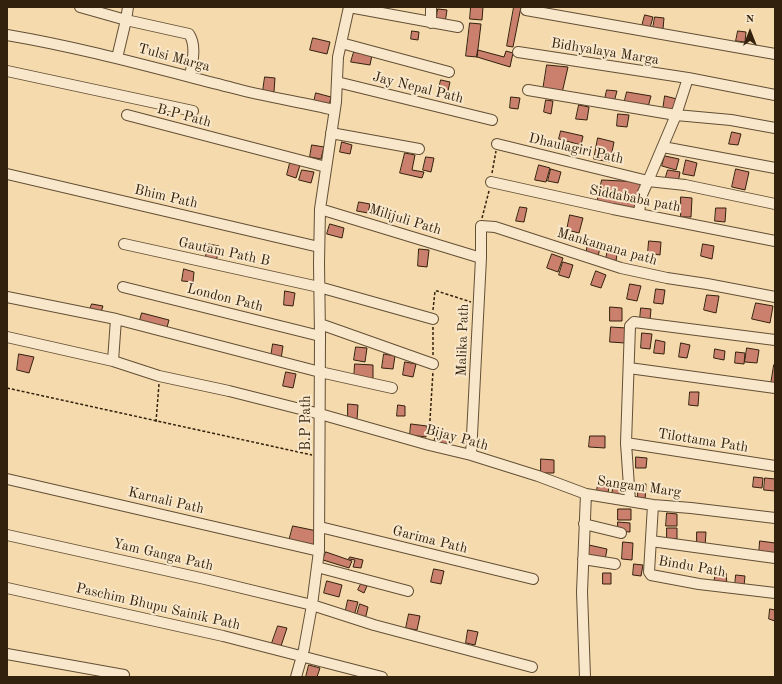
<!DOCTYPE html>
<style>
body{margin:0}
#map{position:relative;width:782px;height:684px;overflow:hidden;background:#f5daad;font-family:"Old Standard TT",serif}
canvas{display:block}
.frame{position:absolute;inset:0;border:8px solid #32210d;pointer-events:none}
.north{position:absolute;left:730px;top:12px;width:40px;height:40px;-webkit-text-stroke:3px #f8e7ca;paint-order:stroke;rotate:0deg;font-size:11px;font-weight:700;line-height:16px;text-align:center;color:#32210d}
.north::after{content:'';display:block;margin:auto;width:14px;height:18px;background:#32210d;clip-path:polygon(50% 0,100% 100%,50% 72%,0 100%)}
</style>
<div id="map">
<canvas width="782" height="684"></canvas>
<div class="frame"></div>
<div class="north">N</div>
</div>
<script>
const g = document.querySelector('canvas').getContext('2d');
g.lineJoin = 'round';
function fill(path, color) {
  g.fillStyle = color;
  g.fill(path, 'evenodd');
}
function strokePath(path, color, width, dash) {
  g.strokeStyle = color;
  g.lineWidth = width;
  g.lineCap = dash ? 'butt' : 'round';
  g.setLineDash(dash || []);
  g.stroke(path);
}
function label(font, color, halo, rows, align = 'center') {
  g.font = font + ' "Old Standard TT",serif';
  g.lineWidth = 4;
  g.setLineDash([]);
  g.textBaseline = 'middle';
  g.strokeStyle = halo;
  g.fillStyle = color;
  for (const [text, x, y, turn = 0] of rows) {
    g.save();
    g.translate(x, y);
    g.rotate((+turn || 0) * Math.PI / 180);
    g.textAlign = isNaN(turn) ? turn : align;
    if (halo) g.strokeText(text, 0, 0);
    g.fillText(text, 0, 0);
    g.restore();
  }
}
const building = new Path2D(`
 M471,7H483L482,20L470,19Z
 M514,7H521L513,47L507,46Z
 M438,9L447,10L445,23L436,22Z
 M645,15L653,17L650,28L642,26Z
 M655,17L664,18L663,29L653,28Z
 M470,23L481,24L477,57L466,56Z
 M412,31L419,32L418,40L411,39Z
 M738,31L746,32L745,42L736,41Z
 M313,38L330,42L327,54L310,50Z
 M478,50L504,57L506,51L513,53L510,67L477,57Z
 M354,52L372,55L370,65L351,62Z
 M547,65L568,67L562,93L543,90Z
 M265,77L275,78L274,92L263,91Z
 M441,80L450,82L447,95L438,92Z
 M607,90L617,91L614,102L605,99Z
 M627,92L651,96L648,107L624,104Z
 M316,93L331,97L329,106L314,102Z
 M665,96L677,99L673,112L663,110Z
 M511,97L520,98L518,109L510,108Z
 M546,100L553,101L551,114L544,112Z
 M579,105L589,107L587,120L576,119Z
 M618,114L629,115L627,127L617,126Z
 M561,131L583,136L581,145L559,139Z
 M732,132L741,134L738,145L729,144Z
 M598,138L614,142L610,162L594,159Z
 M342,142L352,145L350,154L340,152Z
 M312,145L324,147L321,159L310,157Z
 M405,153L415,155L412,170L424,172L422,178L400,173Z
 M665,156L679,159L676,170L662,166Z
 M426,157L434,158L431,172L423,170Z
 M686,160L697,163L694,176L683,174Z
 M290,163L300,165L296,178L287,175Z
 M539,165L550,168L546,182L535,180Z
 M551,169L561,172L558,183L548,181Z
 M736,169L749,172L745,190L732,187Z
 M302,170L314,172L311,183L299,180Z
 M668,170L680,172L678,183L665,180Z
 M602,180L642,182L635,210L597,203Z
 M681,197L692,198L691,217H681Z
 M359,202L370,204L368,213L357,211Z
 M520,207L527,208L524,222L516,221Z
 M716,208H726L725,222L715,221Z
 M570,215L583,218L579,233L567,230Z
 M330,224L344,228L342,238L327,234Z
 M589,239L601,242L598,257L586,254Z
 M649,241L661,242L660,255L648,253Z
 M209,244L219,246L216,263L205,260Z
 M609,244L618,246L616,261L606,259Z
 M703,244L714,246L712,259L701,256Z
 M419,249L429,250L427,267L418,266Z
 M552,254L563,258L558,272L547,268Z
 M563,262L573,265L569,278L559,275Z
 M184,269L194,272L193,282L182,281Z
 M596,271L606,275L601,288L591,285Z
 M630,284L641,286L637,301L627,299Z
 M656,289L665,290L663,304L654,303Z
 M285,291L295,293L293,306L284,305Z
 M707,295L719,296L716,313L704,310Z
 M756,303L773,306L770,323L752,319Z
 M92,304L103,306L100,315L89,312Z
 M610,307L622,308V321H610Z
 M641,308L651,309L650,320H640Z
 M142,313L169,320L166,331L139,324Z
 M611,327L626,328L625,343L610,342Z
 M642,333L652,334L650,349L641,348Z
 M656,340L665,342L664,354L654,353Z
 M681,343L690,345L687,358L679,357Z
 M273,344L283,346L281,359L271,357Z
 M356,347L367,348L365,362L354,360Z
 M747,348L759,350L757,363L745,362Z
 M715,349L725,351L724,360L714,358Z
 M736,352L745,353L744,364L735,363Z
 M19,354L34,357L29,373L17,370Z
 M384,354L395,356L393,369L382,368Z
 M405,362L416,364L413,377L403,375Z
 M355,364L373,365V379H354Z
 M774,365L775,366V385L771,384Z
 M286,372L296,374L293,388L283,386Z
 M690,392H699L698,406L689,405Z
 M348,404L358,405L357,420H348Z
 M398,405L405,406V416H397Z
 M411,424L427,426L426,437L410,435Z
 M436,435L452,439L450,447L434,442Z
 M590,436H605V448L589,447Z
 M636,457L647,458L646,468H636Z
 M541,459L554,460V473H541Z
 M599,477L610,479L608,493L597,491Z
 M754,477L763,478L762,488L753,487Z
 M765,478L775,479V491L764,490Z
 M638,484H646L645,501L638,500Z
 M613,488L623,490L622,498L612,496Z
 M670,488L680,489L679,497L669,496Z
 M618,509H631V520H618Z
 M667,513L677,514V526H666Z
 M618,522L630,523V532L618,531Z
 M293,526L317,531L313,547L289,541Z
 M667,528H677V539H667Z
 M697,532H706L705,547H697Z
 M760,541L775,543V557L759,555Z
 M623,542L633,543L632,560L622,559Z
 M589,545L607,549L605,560L587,556Z
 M326,552L352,561L349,568L323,560Z
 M350,557L363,560L361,568L353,567L355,560L349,559Z
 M634,564L643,565L641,576L633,575Z
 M434,569L444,571L441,584L431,582Z
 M716,572L726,573L727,585L714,583Z
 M603,573H611V584H603Z
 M736,575L745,576L744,586H735Z
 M327,581L342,585L339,597L324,593Z
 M361,584L367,586L364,593L358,590Z
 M348,600L358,602L354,616L345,614Z
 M360,604L368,607L365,620L356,618Z
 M770,609L775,610V621L769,619Z
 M409,614L420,616L417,630L406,628Z
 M278,626L287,628L281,646L272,643Z
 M468,630L478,632L475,645L466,643Z
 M309,665L320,668L317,677H306Z`);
fill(building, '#cb7f6d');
strokePath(building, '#32210d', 1);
const minor = new Path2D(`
 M80,7L126,20L128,7
 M349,7L458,27
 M526,10L775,54
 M431,23V7
 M7,35C84,48 158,69 233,88C266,97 301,102 334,110
 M341,43L449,72
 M518,52L688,78L676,115L648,181L685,185L775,204
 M117,58L126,20L189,34C197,46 192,63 190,77
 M7,71L193,111
 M688,78L775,95
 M337,82L492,120
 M528,90L676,115L731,120L775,128
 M127,115L326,167
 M331,133L419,149
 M497,144L648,181L641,197L639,214
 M663,147L775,168
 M7,174L319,247
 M491,182L613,209L775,241
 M320,209L481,258
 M124,244L319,287L433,319
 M123,287L320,336
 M7,297L116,319
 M320,324L433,364
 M7,337L113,361L159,376L229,391L320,414L429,445L471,455L538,476L586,494
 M113,361L116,319L320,372L392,388
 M629,368L775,388
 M626,443L775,466
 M471,455L481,258V226L495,227L621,268L667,278L707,284L775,297
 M7,479L319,551
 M630,501L626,443L630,326L634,322L775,340
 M653,505L649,572L651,575L699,584L775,593
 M584,524L621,533
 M320,527L533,579
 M7,535L205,579L312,605L374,625L532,667
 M651,541L775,558
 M583,559L615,564
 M317,567L408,591
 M7,588L223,636L382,677
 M7,654L124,675
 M296,677L304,649L312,605L319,551L320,336L319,263L320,209L336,102L338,57L349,7
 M585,677L582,592L586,494L653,505L691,508L775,518`);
strokePath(minor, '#634f35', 12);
strokePath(new Path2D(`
 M492,173L496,151
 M482,218L489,191
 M433,310L435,291H437L471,302
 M433,327V356
 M7,388L312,455
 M156,422L159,384
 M429,436L433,371`), '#32210d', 1.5, [3, 2]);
strokePath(minor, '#f8e7ca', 10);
label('14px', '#32210d', '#f8e7ca', [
 ["Bidhyalaya Marga",605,52,9],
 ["Tulsi Marga",174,58,15],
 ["Jay Nepal Path",418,88,14],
 ["B.P Path",184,116,15],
 ["Dhaulagiri Path",576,149,13],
 ["Bhim Path",166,197,13],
 ["Siddababa path",635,199,11],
 ["Milijuli Path",405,220,17],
 ["Mankamana path",607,247,16],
 ["Gautam Path B",224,252,12],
 ["London Path",225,298,14],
 ["Malika Path",463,340,-88],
 ["B.P Path",306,423,-90],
 ["Bijay Path",457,438,15],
 ["Tilottama Path",703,441,9],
 ["Sangam Marg",639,487,8],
 ["Karnali Path",166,501,13],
 ["Garima Path",430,540,14],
 ["Yam Ganga Path",163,555,13],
 ["Bindu Path",692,567,10],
 ["Paschim Bhupu Sainik Path",158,607,13]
]);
</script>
